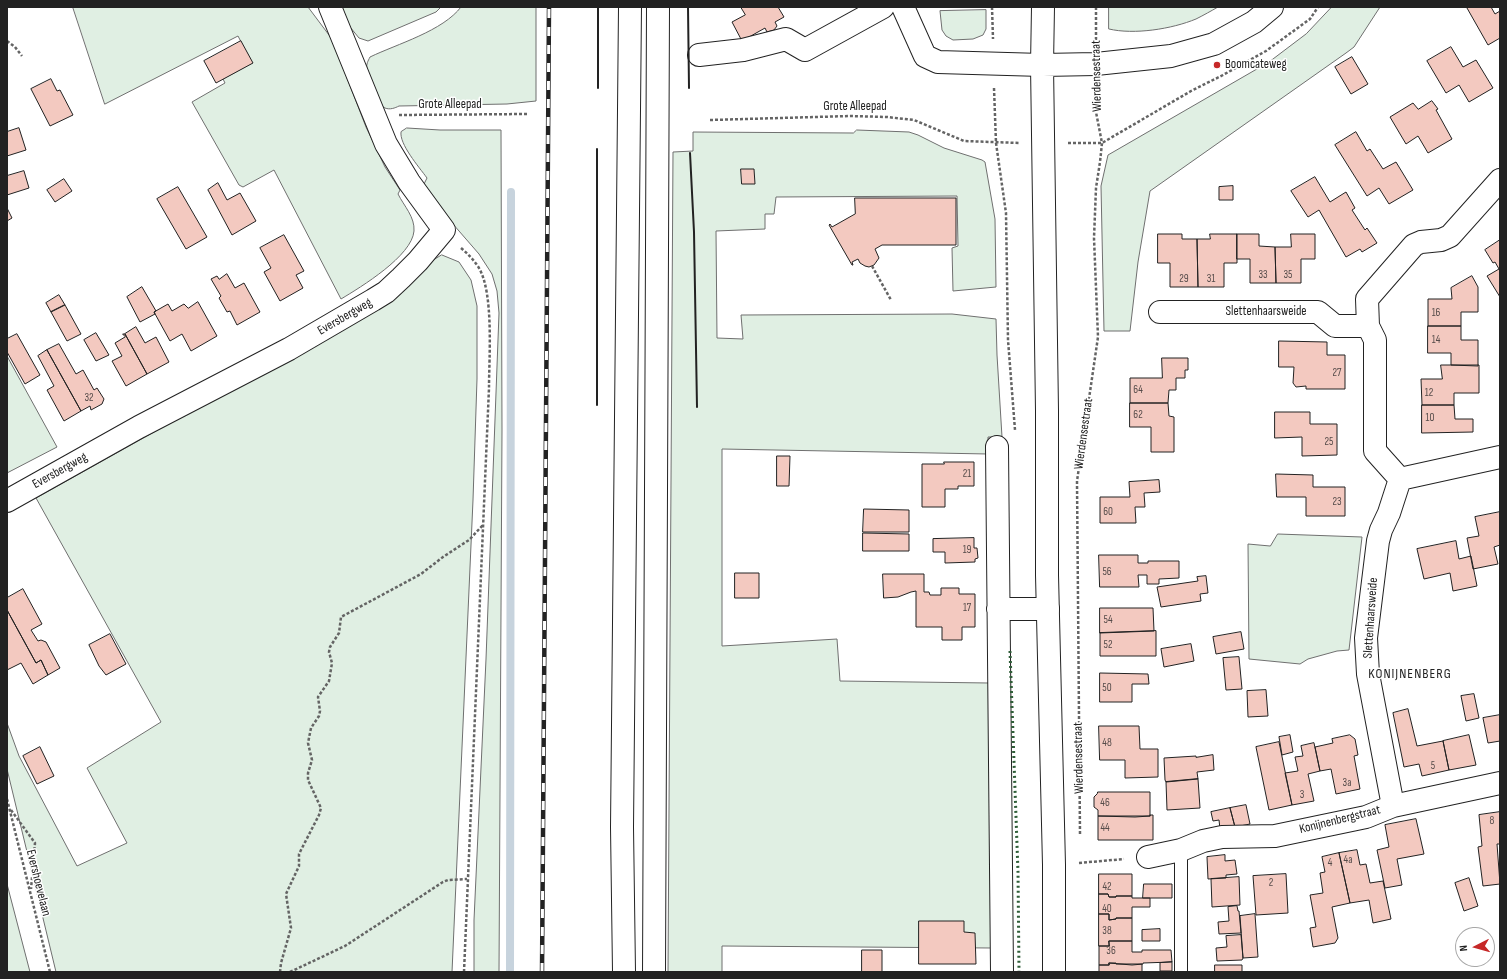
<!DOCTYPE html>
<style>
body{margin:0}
#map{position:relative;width:1507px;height:979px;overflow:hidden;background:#fff;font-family:"Sofia Sans Condensed",sans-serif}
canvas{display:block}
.frame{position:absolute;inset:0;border:8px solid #222;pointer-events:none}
.north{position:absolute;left:1455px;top:927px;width:40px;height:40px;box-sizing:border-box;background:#fff;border:1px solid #a7a7a7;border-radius:50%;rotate:264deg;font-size:11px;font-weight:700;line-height:16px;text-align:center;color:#222}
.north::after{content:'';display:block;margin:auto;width:14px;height:18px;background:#c62828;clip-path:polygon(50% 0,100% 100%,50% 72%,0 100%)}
</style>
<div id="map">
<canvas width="1507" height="979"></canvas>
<div class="frame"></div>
<div class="north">N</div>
</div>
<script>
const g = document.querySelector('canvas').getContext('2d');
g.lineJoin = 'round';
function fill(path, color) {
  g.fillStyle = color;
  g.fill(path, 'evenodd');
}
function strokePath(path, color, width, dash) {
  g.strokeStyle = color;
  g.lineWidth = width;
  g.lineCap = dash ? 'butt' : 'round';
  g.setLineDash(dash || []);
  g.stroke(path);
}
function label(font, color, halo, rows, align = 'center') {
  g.font = font + ' "Sofia Sans Condensed",sans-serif';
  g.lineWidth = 3;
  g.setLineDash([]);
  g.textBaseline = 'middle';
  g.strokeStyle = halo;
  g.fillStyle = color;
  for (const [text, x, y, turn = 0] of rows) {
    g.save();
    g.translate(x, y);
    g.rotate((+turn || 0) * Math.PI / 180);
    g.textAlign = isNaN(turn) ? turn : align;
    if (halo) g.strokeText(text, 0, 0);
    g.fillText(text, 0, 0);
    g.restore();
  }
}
const green = new Path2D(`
 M73,7H308L332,39L366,127L385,167L400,190L398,194C404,206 415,217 414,231C412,256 361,287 341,299L274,170L243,187L239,185L192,102L225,83L223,79L252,63L238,36L105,104Z
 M341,7H441L436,12L368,41L359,38L350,27Z
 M461,7H536V101L507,104L399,106C395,108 390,110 385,108C379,106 367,76 367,69C366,64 368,61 370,57C397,44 443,31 461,7Z
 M1109,7H1218C1211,11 1204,15 1196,19C1172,29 1134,35 1109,29Z
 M1332,7H1380L1354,47L1346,53L1150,191L1138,262L1130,331H1104L1101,186L1108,155L1269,62L1306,34Z
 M986,10V29L983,35L973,39L953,40L946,36L942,30L940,11Z
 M407,128L440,130H501L502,430L499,972H474V920L486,659L499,313L497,291L492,274L479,254L439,208L424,184L427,178C419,167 399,144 401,132Z
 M857,130L909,132L918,135L944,148L982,160L985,162L995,219L996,287L953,291L952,248L958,246L957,196L776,197L774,214H765V229L716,231L717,338L743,339L741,315L952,314L996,319L997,355L1002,437H988V454L722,449V646L837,639L840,681L989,683L991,948L722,946V972H668L673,152L693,151V132L853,133Z
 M442,255L459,262L471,280L477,306V379L473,500L452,972H56L7,769V723L19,756L77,866L127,843L87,768L161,722L36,498L229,390L390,302L413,281L427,264Z
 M7,356L57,447L7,473Z
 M1278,534L1362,537L1349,650L1337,651L1308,659L1300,664L1249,659L1248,544L1270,546Z
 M7,884L30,972H7Z`);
fill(green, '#e0efe3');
strokePath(green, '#6f6f6f', 1);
strokePath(new Path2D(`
 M510,972L511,192`), '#c7d3dd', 8);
const building = new Path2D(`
 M741,7H778L784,17L775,22L777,26L774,30L767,32L765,28L742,41L732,22L745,15Z
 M1469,7H1491L1495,14L1500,11V38L1488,45L1467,8Z
 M241,41L253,63L216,83L204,61Z
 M1451,47L1463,67L1476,60L1493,88L1469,102L1459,85L1446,93L1427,61Z
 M1352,57L1368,84L1351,94L1335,67Z
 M51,79L57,91L60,90L73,115L50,126L31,89Z
 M1432,101L1438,109L1436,110L1452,139L1428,153L1418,136L1406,144L1390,117L1413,103L1418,109Z
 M19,128L26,150L7,156V132Z
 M1356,132L1367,151L1370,149L1383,169L1396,162L1413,190L1389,204L1379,188L1367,196L1335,145Z
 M741,169H754L755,184H742Z
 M24,171L29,188L7,195V176Z
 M1315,177L1330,202L1346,192L1355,208L1352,210L1365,230L1367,228L1377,243L1362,252L1360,249L1346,257L1319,210L1308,217L1291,191Z
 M64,179L72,191L55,202L47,190Z
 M218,183L227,200L240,193L256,221L232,235L208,190Z
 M1233,186V200H1219V187Z
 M178,187L207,237L186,249L157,199Z
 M855,198H956V245H882L875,249L879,258L874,265L869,267L865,266L860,263L858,259L852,262L853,265H852L829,225L830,224L832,227L855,214Z
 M7,208L12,218L7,221Z
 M1158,234H1182V239H1197L1198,287H1170V263H1158Z
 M1210,234H1237V263H1224V287H1198L1197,239H1210Z
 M1237,234H1259V246L1275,247L1276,283H1250V259H1237Z
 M1291,234H1315V259H1301V283H1276L1275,247H1291Z
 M284,235L304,271L296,275L303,288L280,301L264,272L271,268L260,248Z
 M1500,240V297L1487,276L1499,269L1495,262L1493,263L1485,250Z
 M227,274L235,288L244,283L260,312L237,325L230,311L227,312L219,298L221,296L211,279L217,276L219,279Z
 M1472,276L1478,287V312H1461V326H1428V299H1452L1451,288Z
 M142,287L156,311L154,312L155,314L140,322L127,297Z
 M59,295L65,305L51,312L46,303Z
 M198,302L217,336L191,351L182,334L170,341L154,312L168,304L172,311L184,304L188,308Z
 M65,305L81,334L67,341L51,312Z
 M1428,326H1461V340H1478V366L1451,365V353H1428Z
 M136,327L145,343L156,337L169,362L147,374L125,334Z
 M96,333L109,355L96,361L84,340Z
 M17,334L40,375L25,384L7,352V339Z
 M123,334H125L147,374L126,386L112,361L122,356L115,343L125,337Z
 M1279,341L1327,342V355H1345V389H1306V386L1296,387L1293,383L1294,367H1279Z
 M59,344L76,374L83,370L94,390L97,388L104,399L102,404L91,410L90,406L81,411L47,350Z
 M47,350L81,411L64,421L47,390L54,386L38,356Z
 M1162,358H1188V370H1185V378H1176V390H1169L1168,403H1130V378H1162Z
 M1441,365H1479V393H1454V405H1422L1421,379H1442Z
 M1130,403H1168L1169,416L1174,417V452H1151V427H1130Z
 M1422,405H1454L1455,419H1473V432L1422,433Z
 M1275,412H1310V424H1337V455L1302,456V437L1275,438Z
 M777,456H790L789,486H777Z
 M944,462H974V486H958V489H945V507H922V464H944Z
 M1276,474L1313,475V487H1345V516H1306V497H1277Z
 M1159,480L1160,492L1144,493L1145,507H1135L1136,523H1100V497H1130L1129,482Z
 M864,509L909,510V532H863Z
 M1500,512V545L1494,547L1498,564L1473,569L1467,538L1479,536L1475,517Z
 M863,533L909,534V551H863Z
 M974,538V548H977L978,558L975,559V562L945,563V552H933V539Z
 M1456,541L1459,559L1471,556L1477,586L1453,591L1450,573L1424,579L1417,549Z
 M1099,555H1138V563H1148V561H1179V578L1159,579V584H1147V575H1138L1139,587H1100Z
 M735,573H759V598H735Z
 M883,574H924V592H929L930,595H941V588H959V594H975V627H962V640H942V627H916V591L911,592L898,597L884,598Z
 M1206,576L1208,593L1200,594L1201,601L1161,607L1157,587L1198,581L1197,577Z
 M23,589L42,624L31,630L38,641L41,640L46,642L60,668L48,675L41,660L36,663L7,610V598Z
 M1100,608H1153L1154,631L1100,633Z
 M7,610L36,663L41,660L48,675L33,684L21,663L7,670Z
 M1156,631V656H1100V633Z
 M1241,632L1244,649L1216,654L1213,637Z
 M110,634L126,664L106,675L99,666L89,645Z
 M1191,644L1194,661L1164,667L1161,649Z
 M1239,657L1242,689L1226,690L1223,658Z
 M1100,673L1148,674L1149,684H1132V702H1100Z
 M1266,690L1268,716L1248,717L1247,691Z
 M1474,694L1479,718L1466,721L1461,696Z
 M1408,709L1417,746L1443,741L1449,770L1422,776L1419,764L1404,767L1393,713Z
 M1500,715V741L1488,743L1483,718Z
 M1099,726H1139L1140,749H1158V777L1125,778V760H1100Z
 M1290,735L1293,752L1282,755L1279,737Z
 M1350,735L1355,739L1358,755L1354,756L1360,789L1336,794L1331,769L1320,771L1315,747L1333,743L1332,739Z
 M1469,735L1476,765L1449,770L1443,741Z
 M1279,742L1292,805L1269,810L1256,747Z
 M1314,743L1320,771L1308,774L1314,801L1292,805L1285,773L1298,771L1295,757L1303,756L1301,746Z
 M40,747L54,776L37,784L23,756Z
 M1213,755L1214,770L1197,772L1198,779L1166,782L1165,780L1164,758L1196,756V757Z
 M1198,779L1200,808L1167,810L1166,782Z
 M1098,792H1150V816H1098V810L1094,807V797L1097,794Z
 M1246,805L1250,824L1235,827L1230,808Z
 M1230,808L1235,827L1220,829L1219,820L1213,821L1211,812Z
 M1500,812V844H1497L1500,884L1483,886L1478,847L1482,846L1479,815Z
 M1150,815H1153V840H1098V816L1135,817L1150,816Z
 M1416,819L1424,854L1397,859L1402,885L1385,888L1377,850L1389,847L1385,825Z
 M1357,850L1360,865L1366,864L1370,883L1383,881L1391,919L1373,923L1369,900L1350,903L1339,853Z
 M1339,853L1350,903L1332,907L1338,938L1335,943L1313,947L1310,928L1316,927L1310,895L1323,893L1320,873L1325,872L1322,857Z
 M1225,855V861L1235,860L1237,874L1226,875V878L1208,879L1207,857Z
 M1099,874H1132V896H1116V897H1109L1108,894H1099Z
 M1286,874L1288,913L1256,915L1253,876Z
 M1239,877L1240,905L1212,907L1211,879Z
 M1469,878L1478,906L1464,911L1455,883Z
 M1144,884H1172V898H1143Z
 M1099,894H1108L1109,897H1116V896H1132V898H1150V907H1132V918H1116V919L1109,920V914H1099Z
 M1237,906L1238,911H1239L1241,933L1219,934L1218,922L1229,921L1228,907Z
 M1099,914H1109V920L1116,919V918H1132V941H1109V946H1099Z
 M1255,914L1258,957L1243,958L1240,916Z
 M919,921H964V932L975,933L976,964H919Z
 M1160,929V941H1142V930Z
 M1241,935L1243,958L1242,960L1217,961L1216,948L1227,947L1226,936Z
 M1109,941H1132V952H1142V950H1171L1172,962L1143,963V964L1132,965L1109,963V965H1099V946H1109Z
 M862,950H882V972H862Z
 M1172,962V971H1160V963Z
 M1109,963H1116V964H1142V972H1099V965H1109Z
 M1215,965H1242V972H1215Z`);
fill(building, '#f3c9c0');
strokePath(building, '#222', 1);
const lane = new Path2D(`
 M1181,850V972`);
const street = new Path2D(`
 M903,7L925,56L938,62L1042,65
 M699,55L743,50L786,39L805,50L883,7
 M1160,312H1318L1335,326H1368
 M997,447L1002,972
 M1400,479L1375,451V340L1368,326L1367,299L1414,245L1421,242L1441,240L1450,236L1500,180
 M1400,479L1500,457
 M7,501L139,427L289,349L373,300L386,292L401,278L418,261L444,230L409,182L386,144L330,7
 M998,609H1048
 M1393,806L1368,674L1366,638L1378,541L1381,530L1389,513L1400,479
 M1148,857L1181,850L1203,841L1222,837L1275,836L1366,817L1393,806L1500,783`);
const secondary = new Path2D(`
 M1043,7L1042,65L1047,411V575L1054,865V972
 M1042,65L1096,64L1171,56L1214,44L1254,22L1272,7`);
const primary = new Path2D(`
 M624,972L622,827L630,7
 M654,972L658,7`);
strokePath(lane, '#222', 14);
strokePath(street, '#222', 24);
strokePath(secondary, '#222', 24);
strokePath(primary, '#222', 24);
strokePath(new Path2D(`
 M992,7L993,39
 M1096,7V40
 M7,41L15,47L22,56
 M994,88L996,143L1006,213L1008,340L1015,430
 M399,115L527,114
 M710,120L850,116L887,117L914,120L964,141L1019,143
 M1068,143H1102L1191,91L1223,75L1266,51L1310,19L1318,7
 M461,248C468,254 474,260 479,268C494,294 489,358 489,388L464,972
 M872,266L891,300
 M7,799L50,972
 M11,810L35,843L31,889
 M1080,834L1077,481L1098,337L1094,238L1096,188L1100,162L1102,143L1095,107V87
 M1079,863L1124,859
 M280,972L281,963L291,928L286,894L299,866V854L301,850L319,815L321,808L308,780V773L312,760L308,743L311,728L319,716L320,711L318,697L329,681L332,663L329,652L330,647L339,633L341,617L421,574L443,557L469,540L483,525
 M290,972L345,946L443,882L448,880L467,879`), '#646464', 2.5, [3, 2]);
strokePath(lane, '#fff', 12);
strokePath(street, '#fff', 22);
strokePath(secondary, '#fff', 22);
strokePath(primary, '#fff', 22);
const rail = new Path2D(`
 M542,972L549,7`);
strokePath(rail, '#222', 4.5);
strokePath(rail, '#fff', 3, [9]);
strokePath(new Path2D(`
 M1010,651L1018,872L1019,972`), '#2f5e38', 3, [2, 3]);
strokePath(new Path2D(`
 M688,7L689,88
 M598,88V7
 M597,149V405
 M690,153L694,232L697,407`), '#222', 2);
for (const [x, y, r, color] of [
 [1217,65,4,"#c62828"]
]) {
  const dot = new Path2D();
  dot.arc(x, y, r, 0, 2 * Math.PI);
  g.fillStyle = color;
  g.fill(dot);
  strokePath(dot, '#fff', 1.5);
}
label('11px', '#564c4a', null, [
 ["33",1263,275],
 ["35",1288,275],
 ["29",1184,279],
 ["31",1211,279],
 ["16",1436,313],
 ["14",1436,340],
 ["27",1337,373],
 ["64",1138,390],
 ["12",1429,393],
 ["32",89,398],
 ["62",1138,415],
 ["10",1430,418],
 ["25",1329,442],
 ["21",967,474],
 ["23",1337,502],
 ["60",1108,512],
 ["19",967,550],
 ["56",1107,572],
 ["17",967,608],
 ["54",1108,620],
 ["52",1108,645],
 ["50",1107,688],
 ["48",1107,743],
 ["5",1433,766],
 ["3a",1347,783],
 ["3",1302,795],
 ["46",1105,803],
 ["8",1492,821],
 ["44",1105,828],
 ["4a",1348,860],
 ["4",1330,863],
 ["2",1271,883],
 ["42",1107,887],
 ["40",1107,909],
 ["38",1107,931],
 ["36",1111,951]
]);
label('13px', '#222', '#fff', [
 ["Boomcateweg",1225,65]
], 'left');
label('13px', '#222', '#fff', [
 ["Wierdensestraat",1097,76,-91],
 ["Grote Alleepad",450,105],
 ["Grote Alleepad",855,107],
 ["Slettenhaarsweide",1266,312],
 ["Eversbergweg",345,317,-30],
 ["Wierdensestraat",1084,434,-82],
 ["Eversbergweg",60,471,-29],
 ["Slettenhaarsweide",1371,618,-86],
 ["Wierdensestraat",1079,758,-91],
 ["Konijnenbergstraat",1340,820,-14],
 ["Evershoevelaan",38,883,76]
]);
g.letterSpacing = '1px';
label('14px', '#222', '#fff', [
 ["KONIJNENBERG",1410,674]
]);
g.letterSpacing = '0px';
</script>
